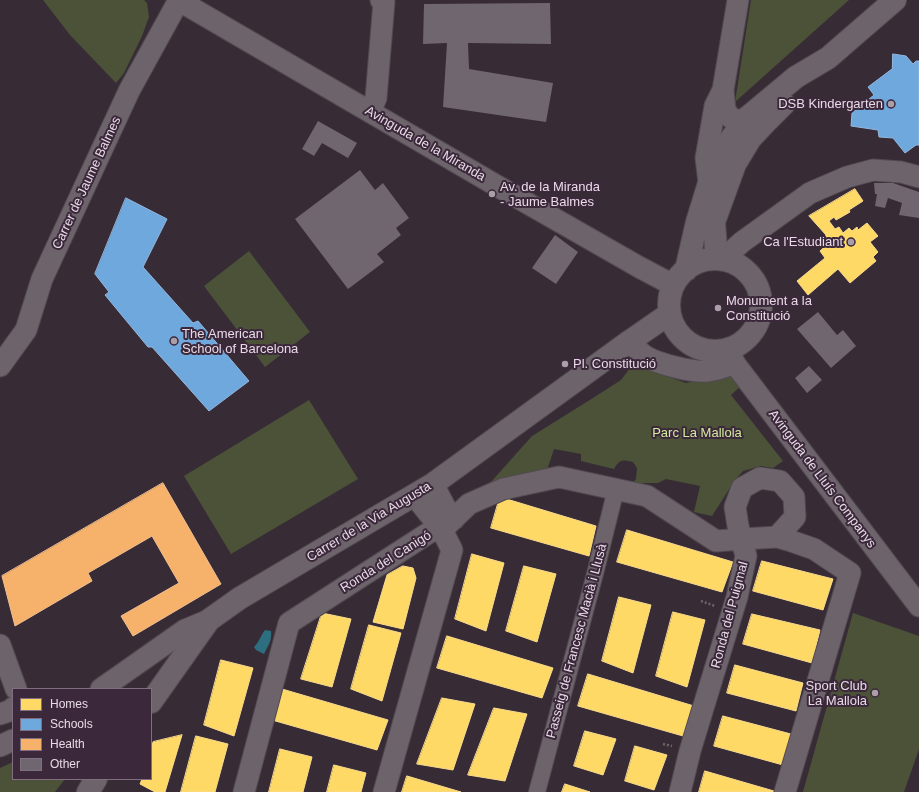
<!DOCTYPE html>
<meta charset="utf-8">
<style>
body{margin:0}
#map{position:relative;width:919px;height:792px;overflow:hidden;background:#372c36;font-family:Helvetica,sans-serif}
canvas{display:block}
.legend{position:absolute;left:12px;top:688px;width:140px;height:92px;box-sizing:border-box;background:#3b283a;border:1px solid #80707f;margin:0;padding:5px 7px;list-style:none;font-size:12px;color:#e8dbe7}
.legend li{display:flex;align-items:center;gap:8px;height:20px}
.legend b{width:20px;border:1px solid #80707f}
</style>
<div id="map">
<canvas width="919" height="792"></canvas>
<ul class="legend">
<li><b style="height:11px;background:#ffd966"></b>Homes</li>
<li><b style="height:11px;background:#6fa8dc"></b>Schools</li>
<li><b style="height:11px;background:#f6b26b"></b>Health</li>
<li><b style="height:11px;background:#70666f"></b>Other</li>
</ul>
</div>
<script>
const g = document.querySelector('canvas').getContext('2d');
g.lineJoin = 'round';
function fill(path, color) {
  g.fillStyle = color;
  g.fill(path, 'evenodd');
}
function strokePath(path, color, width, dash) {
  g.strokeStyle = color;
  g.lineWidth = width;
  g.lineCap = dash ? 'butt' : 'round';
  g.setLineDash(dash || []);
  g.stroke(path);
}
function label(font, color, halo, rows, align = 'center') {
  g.font = font + ' Helvetica,sans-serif';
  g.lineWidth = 4;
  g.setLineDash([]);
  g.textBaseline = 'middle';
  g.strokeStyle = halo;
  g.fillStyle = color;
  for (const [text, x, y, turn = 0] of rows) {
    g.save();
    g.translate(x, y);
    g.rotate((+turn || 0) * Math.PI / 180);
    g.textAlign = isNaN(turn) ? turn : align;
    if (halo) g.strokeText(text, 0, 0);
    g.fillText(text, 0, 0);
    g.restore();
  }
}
fill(new Path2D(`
 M43,0H144L147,3L149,17L142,36L124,73L116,83L70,35Z
 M751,0H849L735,102Z
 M249,251L310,332L265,367L204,286Z
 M634,363L658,373L686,383L733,372L742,385L731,395L783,461L773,468L761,466L743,471L735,480L712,516L694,512L700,486L666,479L658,483H633L636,479L637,468L633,462C622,459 619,460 614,469L581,461V454L554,449L546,473L490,483L532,436L593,398L621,380Z
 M309,400L358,479L231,554L184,476Z
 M853,613L919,636V749L904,792H803Z
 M13,762V779H65L55,792H0V768Z`), '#4b5238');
fill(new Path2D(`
 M265,630L271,631C272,642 268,645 264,654L256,650L254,647C259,642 261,635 265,630Z`), '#2d6e80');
const homes = new Path2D(`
 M855,189L863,201L849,210L850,212L836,220L834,217L829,221L835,229L839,227L843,233L849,228L852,231L857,227L858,230L867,223L878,236L870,242L878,252L873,257L876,261L850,283L838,269L808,295L797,281L825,258L820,251L831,241L825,236L826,235L809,216Z
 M500,497L596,526L589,556L491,528Z
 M627,530L733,562L722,592L617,562Z
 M472,554L504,563L486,631L455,619Z
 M762,561L833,579L823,610L753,591Z
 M403,566L413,568L416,578L403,629L373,622L387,575Z
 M524,566L556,574L537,642L506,631Z
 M619,597L651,605L633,673L602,661Z
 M673,612L705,620L687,687L656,676Z
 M322,613L351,619L332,687L301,679Z
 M752,614L820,630L812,663L743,644Z
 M369,625L401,633L382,701L351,689Z
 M447,636L553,668L542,698L437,668Z
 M221,660L253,668L234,736L204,725Z
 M735,665L803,683L796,711L727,693Z
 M588,674L694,706L683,736L578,706Z
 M282,689L388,720L377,750L272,720Z
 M442,698L475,704L453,770L417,764Z
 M494,708L527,714L505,781L468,775Z
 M723,716L791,734L783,765L714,746Z
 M585,731L616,739L603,775L574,766Z
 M182,735L165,792H155L140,784L142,779H151V749L153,742Z
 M196,736L228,744L215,792H181Z
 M635,746L667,755L654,790L625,781Z
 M280,749L312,757L303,792H269Z
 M334,765L366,773L361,792H327Z
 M705,771L774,791V792H699Z
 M407,776L461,792H402Z
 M565,784L590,792H562Z`);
fill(homes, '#ffd966');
strokePath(homes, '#f8da8d', 1);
const schools = new Path2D(`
 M893,54L906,56L913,64L916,61H919V145H916L905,153L893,138L879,137L878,130L851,126L852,113L874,95L868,87L892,69Z
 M126,198L167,219L143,267L193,323L198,321L249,381L209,411L152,347H148L105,295L109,292L95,274Z`);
fill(schools, '#6fa8dc');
strokePath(schools, '#93b7df', 1);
const health = new Path2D(`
 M163,483L221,584L133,636L121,616L179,583L152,536L88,573L92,581L15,626L2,576Z`);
fill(health, '#f6b26b');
strokePath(health, '#f2be90', 1);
fill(new Path2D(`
 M550,3L551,44L468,43L469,69L553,83L546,122L443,107L447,43L423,44L424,4Z
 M318,121L357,143L348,158L322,143L314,156L302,149Z
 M360,170L375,190L383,183L409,218L396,228L401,235L377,254L384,262L348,289L295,219Z
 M874,183H893L919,192V218L899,215L902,203L888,198L885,208L875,206L877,194H875Z
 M555,235L578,252L556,284L532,268Z
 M818,312L837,335L843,330L856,346L831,368L797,329Z
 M809,366L822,380L807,393L795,378Z`), '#70666f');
const pedestrian = new Path2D(`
 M537,792L596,570L616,489`);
const minor = new Path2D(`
 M178,0L499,187L639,267L673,285
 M723,90L725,110L729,116L737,122L748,117
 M370,112L376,98L384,2L381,0
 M709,183L706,158L715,106L723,90L738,0
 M722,260L742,242L810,193L847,177L873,170L901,172L919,177
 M630,341C635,347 639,352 645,356C658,364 694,373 708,371C717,370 726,366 735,364
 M728,350L735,364L919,606
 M0,366L26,330L42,279L129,91L179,0
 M433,484L445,507L454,519
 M414,495L442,530L469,504L503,489L559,477L647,496L716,541L742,539L777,537L791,541L814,549L850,573L785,792
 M0,645L16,689
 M101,689L185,630L209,620
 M0,714L12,710L13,708
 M0,746L13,740
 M244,792L289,623L430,532L442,530L452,550L384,792
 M680,792L690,751L737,597L746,556L738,526L735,507L742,488L760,478L780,481L794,497L795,517L777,537`);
const tertiary = new Path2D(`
 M715,259L716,249L714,222L735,164L750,139L766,122L784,104
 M669 305a46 46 0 1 1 92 0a46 46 0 1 1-92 0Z
 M686,270L697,222L709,183L730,140L748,117L796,77L828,58L895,0
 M151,702L209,620L240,598L433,484L630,341L669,314
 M88,792L96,779`);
strokePath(pedestrian, '#524951', 18);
strokePath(minor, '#524951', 23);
strokePath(tertiary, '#524951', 24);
strokePath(new Path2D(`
 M701,601L715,606
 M663,744L672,746`), '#6d656c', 2.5, [2, 2]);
strokePath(pedestrian, '#6c636b', 16);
strokePath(minor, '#6c636b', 21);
strokePath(tertiary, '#6c636b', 22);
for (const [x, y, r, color] of [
 [891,104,4,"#aa9ea9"],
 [492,194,4,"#aa9ea9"],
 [851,242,4,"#aa9ea9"],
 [718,308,4,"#aa9ea9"],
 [174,341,4,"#aa9ea9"],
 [565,364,4,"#aa9ea9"],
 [875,693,4,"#aa9ea9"]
]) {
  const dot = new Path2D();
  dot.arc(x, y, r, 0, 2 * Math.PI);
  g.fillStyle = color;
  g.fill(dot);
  strokePath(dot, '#3b283a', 1.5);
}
label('13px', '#e8dbe7', '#3b283a', [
 ["DSB Kindergarten",883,104,"right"],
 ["Av. de la Miranda",500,187],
 ["- Jaume Balmes",500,202],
 ["Ca l'Estudiant",843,242,"right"],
 ["Monument a la",726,301],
 ["Constitució",726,316],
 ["The American",182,334],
 ["School of Barcelona",182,349],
 ["Pl. Constitució",573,364],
 ["Sport Club",867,686,"right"],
 ["La Mallola",867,701,"right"]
], 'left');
label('13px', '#e8dbe7', '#3b283a', [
 ["Avinguda de la Miranda",425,144,30],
 ["Carrer de Jaume Balmes",87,183,-65],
 ["Avinguda de Lluís Companys",822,479,53],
 ["Carrer de la Via Augusta",369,522,-31],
 ["Ronda del Canigó",386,562,-32],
 ["Ronda del Puigmal",730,615,-75],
 ["Passeig de Francesc Macià i Llusà",577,641,-75]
]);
label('13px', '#d3eb9c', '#3b283a', [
 ["Parc La Mallola",697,433]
]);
</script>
